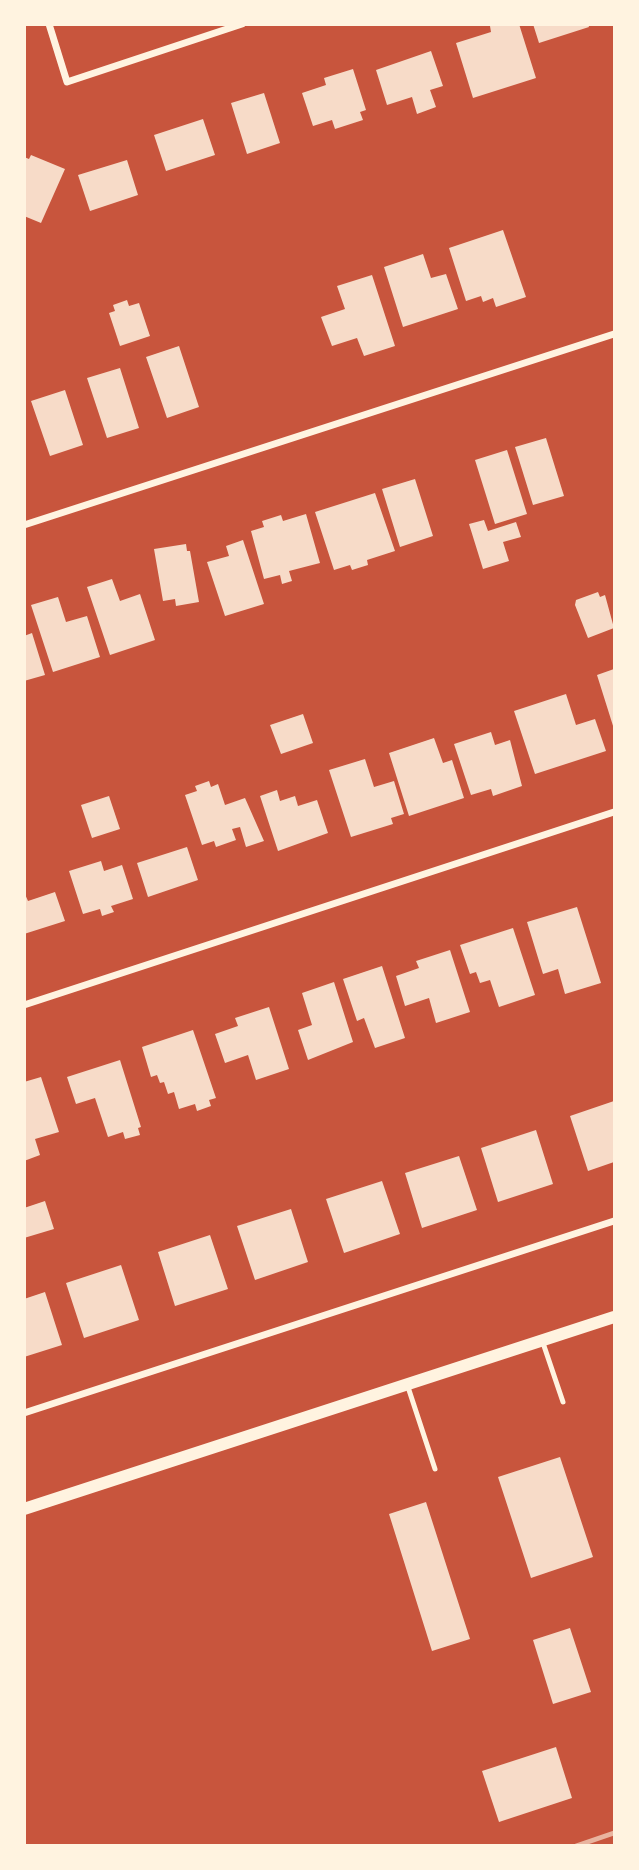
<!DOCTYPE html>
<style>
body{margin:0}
#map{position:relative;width:639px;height:1870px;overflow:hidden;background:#c8553d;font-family:Inter,sans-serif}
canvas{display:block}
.frame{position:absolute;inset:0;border:26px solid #fff3e0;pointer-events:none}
</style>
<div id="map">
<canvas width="639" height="1870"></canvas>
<div class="frame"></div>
</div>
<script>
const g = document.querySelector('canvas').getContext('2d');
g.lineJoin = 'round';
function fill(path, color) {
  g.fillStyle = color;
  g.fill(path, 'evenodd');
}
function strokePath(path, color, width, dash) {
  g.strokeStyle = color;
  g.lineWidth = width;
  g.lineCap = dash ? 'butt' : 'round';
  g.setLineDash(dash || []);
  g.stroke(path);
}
fill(new Path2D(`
 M495,24H519L536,78L473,98L456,43L491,32L490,26Z
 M533,24H588L589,27L539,43Z
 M431,51L443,86L430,90L436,107L417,114L412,97L387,105L376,70Z
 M353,69L366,110L360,112L363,120L335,129L332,120L313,126L302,93L326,85L324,78Z
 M264,93L280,143L247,154L231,103Z
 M203,119L215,155L166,171L154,135Z
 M31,155L65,169L41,223L24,216V157L29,159Z
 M127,160L138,195L90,211L78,175Z
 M503,230L526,297L496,307L493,298L483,302L481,296L466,301L449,248Z
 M423,254L431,278L446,274L458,309L403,327L384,267Z
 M372,275L395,346L364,356L357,338L332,346L321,317L345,309L337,286Z
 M127,300L129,306L139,303L150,336L120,346L109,313L115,311L113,305Z
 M179,346L199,407L167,418L146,357Z
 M120,368L139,428L107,438L87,378Z
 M65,390L83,445L50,456L31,401Z
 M546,438L564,496L533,505L515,447Z
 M507,450L527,514L495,524L475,460Z
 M415,479L433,536L400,547L382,489Z
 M375,493L395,551L367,560L368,565L352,570L350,565L334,570L315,512Z
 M306,514L320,563L289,571L292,581L282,584L280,575L264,579L251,531L264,527L262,521L281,515L283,521Z
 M484,520L488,531L516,522L521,537L503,542L509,561L483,569L469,524Z
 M243,540L264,604L225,616L207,562L229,556L226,546Z
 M186,544L187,551H190L199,602L176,606L175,599L163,601L154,549Z
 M112,579L120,601L140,594L155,640L110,655L87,587Z
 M598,592L600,597L605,595L614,628L588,638L575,605L576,600Z
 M58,597L66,622L87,616L100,657L53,672L31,605Z
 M32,633L45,675L24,681V636Z
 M614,669V729L597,675Z
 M566,694L576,725L595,719L606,751L535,774L514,711Z
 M303,714L313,743L281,754L270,725Z
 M491,732L495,745L510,740L522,786L493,796L491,789L471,795L454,744Z
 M434,738L443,763L452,760L464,798L409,816L389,753Z
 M365,759L374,787L394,781L404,814L391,818L393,824L351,837L329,770Z
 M209,781L211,787L218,784L225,805L245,798L264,841L246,847L240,827L232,829L236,840L216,847L214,841L202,845L185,795L197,791L195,786Z
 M277,790L280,801L295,796L298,806L317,800L328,833L278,851L260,796Z
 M109,796L120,829L92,838L81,805Z
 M187,847L198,880L148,897L137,863Z
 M101,861L104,871L122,865L133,899L111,906L114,912L102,916L100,909L83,914L69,871Z
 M24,892L28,901L55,892L65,921L24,934Z
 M577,907L601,983L565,994L558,969L543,974L527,922Z
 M513,928L535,995L499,1007L490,980L480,983L476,972L470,974L460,945Z
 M450,950L470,1012L436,1023L429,998L405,1006L396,976L419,968L416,961Z
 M382,966L405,1038L375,1048L364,1018L357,1021L343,979Z
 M334,982L353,1042L308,1060L298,1030L312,1025L302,993Z
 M269,1007L289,1069L256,1080L248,1055L225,1063L215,1034L238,1026L235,1018Z
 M193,1030L216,1098L209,1100L211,1106L197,1111L195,1104L179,1109L174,1092L168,1094L164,1082L160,1083L157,1075L151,1077L142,1047Z
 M120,1060L141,1127L138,1128L140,1135L125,1139L123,1132L108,1137L95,1098L76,1104L67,1077Z
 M41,1077L59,1132L35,1139L40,1155L24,1161V1082Z
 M614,1101V1162L588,1171L570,1116Z
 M536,1130L553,1184L498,1202L481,1148Z
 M459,1156L477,1210L422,1228L405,1173Z
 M382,1181L400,1234L344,1253L326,1199Z
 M45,1201L54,1229L24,1238V1208Z
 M291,1209L308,1262L255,1280L237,1226Z
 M210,1235L228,1289L175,1306L158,1252Z
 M121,1265L139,1320L84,1338L66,1283Z
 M45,1292L62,1345L24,1357V1299Z
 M560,1457L593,1557L531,1578L498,1477Z
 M426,1502L470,1639L432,1651L389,1514Z
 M570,1628L591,1692L553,1704L533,1640Z
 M556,1747L572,1798L499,1822L482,1771Z`), '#f7dbc8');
strokePath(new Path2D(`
 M542,1340L563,1402
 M407,1384L435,1469`), '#fff3e0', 5);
strokePath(new Path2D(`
 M49,24L67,82L242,24
 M24,525L614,334
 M24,1005L614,812
 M24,1413L614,1221`), '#fff3e0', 7);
strokePath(new Path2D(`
 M24,1509L614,1317`), '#fff3e0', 12);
strokePath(new Path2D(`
 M576,1846L614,1833`), '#e9b49f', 5);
</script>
